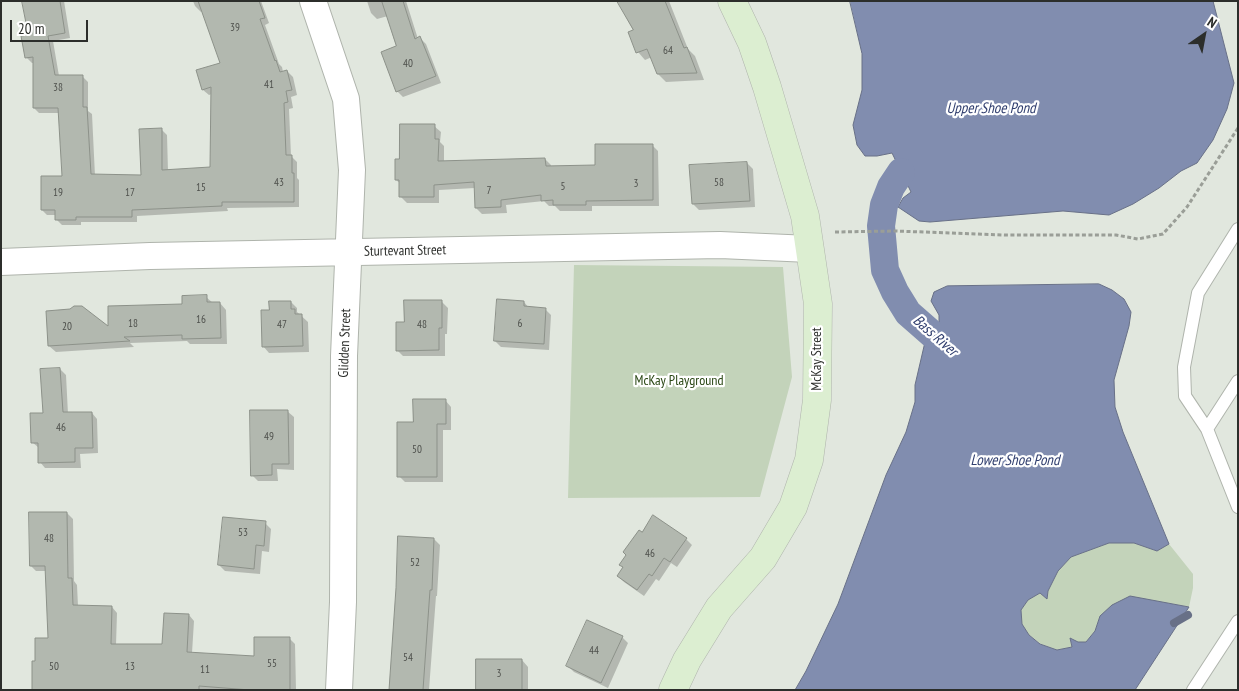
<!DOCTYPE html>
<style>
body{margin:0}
#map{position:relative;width:1239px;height:691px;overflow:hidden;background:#e1e7de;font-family:"PT Sans Narrow",sans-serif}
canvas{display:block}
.frame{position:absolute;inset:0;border:2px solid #2c2e2b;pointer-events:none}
.north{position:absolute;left:1179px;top:10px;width:50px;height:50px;-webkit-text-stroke:4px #fff;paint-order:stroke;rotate:33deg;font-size:14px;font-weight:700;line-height:20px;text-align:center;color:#2c2e2b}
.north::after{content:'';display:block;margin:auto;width:18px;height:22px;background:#2c2e2b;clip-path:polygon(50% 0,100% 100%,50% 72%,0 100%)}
.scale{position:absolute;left:10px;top:20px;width:78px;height:22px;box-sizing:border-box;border:2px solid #2c2e2b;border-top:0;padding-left:6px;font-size:15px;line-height:18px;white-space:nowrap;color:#2c2e2b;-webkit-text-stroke:4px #fff;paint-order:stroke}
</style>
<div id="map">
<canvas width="1239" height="691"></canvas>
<div class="frame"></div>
<div class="north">N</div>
<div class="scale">20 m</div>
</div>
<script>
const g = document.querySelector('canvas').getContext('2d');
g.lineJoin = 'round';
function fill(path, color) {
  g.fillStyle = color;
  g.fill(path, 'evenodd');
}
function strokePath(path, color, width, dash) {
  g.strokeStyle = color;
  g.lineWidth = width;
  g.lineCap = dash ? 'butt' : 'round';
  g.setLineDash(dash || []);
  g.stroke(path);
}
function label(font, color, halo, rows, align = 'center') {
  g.font = font + ' "PT Sans Narrow",sans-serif';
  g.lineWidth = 4.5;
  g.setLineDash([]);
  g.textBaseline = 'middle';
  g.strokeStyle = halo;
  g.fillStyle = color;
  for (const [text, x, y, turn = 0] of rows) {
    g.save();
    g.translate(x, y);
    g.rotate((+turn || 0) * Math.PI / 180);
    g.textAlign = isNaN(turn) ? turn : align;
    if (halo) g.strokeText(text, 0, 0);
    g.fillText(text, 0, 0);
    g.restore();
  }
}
fill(new Path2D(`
 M574,265L783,267L792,377L760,497L568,498Z
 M1109,543H1134L1157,551L1169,544L1193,574V588L1189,607L1168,603L1100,616L1095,631L1086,642H1078L1070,639L1072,647L1057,650L1041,644L1029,635L1022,624L1021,610L1028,600L1040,593L1046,598L1048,591L1058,571L1071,557Z`), '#c3d3ba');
const water = new Path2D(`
 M850,1H1213L1234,83L1227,109L1213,140L1197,163L1181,171L1159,188L1133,204L1109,215L1063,211L930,222L919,221L898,207L903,198L911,192L892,153L877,156H865L857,145L853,125L862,90V54Z
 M1099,284L1112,290L1124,299L1131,312L1129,326L1114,380L1115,407L1123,432L1169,544L1157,551L1134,543H1109L1071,557L1058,571L1048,591L1047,599L1040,593L1028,600L1021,610L1022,624L1029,635L1040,644L1057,650L1072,647L1070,638L1078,642H1086L1095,631L1100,616L1112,605L1130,596L1189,607L1135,690H795L806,671L838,604L886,475L906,432L915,402V385L925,342L939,326V315L931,301L934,292L947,286Z`);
fill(water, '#818daf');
strokePath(water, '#687087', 1);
fill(new Path2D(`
 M23,1H64L70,38L53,41L59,76H82L88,82V111L92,114L95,176H142L161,129L167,135L168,171L211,169L212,94L209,95L203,90L221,64L202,11L201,12L195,6L193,1H261L269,23L265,25L279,64L282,67L283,72L287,71L293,77L297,95L291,97L293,108L289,109L291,156L297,162V178L299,180V207L227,208L228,211L137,216V222H81V225H62L56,219V215H47L42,210L64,178L60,113H39L34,108V63H32L26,57L29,36Z
 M367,1H406L418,39L420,38L426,44L441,83L403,97L397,91V47L388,16L377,19L371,13Z
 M619,1H669L688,49L695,56L704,80L666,82L658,74L652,57L645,60L638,52L635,30Z
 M434,126L441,132L440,142L444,146V162L545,159L551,165V167L596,166L652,145L658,151L659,206H592V211H560L555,206H549L544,201L506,205L507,213L482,214L476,208L475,188L439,190V203H407L400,196L401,184L396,180L400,160Z
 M747,163L753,169L755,207L699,210L693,204Z
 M206,297L213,303H220L226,310L227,344H190L187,341L130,343L134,347L56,352L49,346L47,312L110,328Z
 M441,301L448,308L447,334H445V356H403L397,350Z
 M291,302L297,308V312L308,322L309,352L269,353L263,346L270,311Z
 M524,302L529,308L545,309L551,315L549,350L501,347L495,341Z
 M60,369L66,375L68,414L92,413L97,419L98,453L80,454L81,468H45L40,462L39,448L32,442Z
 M445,400L451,407V430H443V482H405L399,476L414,423Z
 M287,411L294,417V470L277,469L278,481H258L252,475Z
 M67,513L73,519L74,581L77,585L78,606L112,607L117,613L116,645L163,646L189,615L194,621L192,653L255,657L289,638L295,644L296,690H34L37,662L50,639L46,571H36L31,566Z
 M265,523L271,529L269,552L262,551L260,574L225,571L219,565Z
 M642,534L686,539L692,545L677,567L671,563L659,581L656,579L644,596L624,582L618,576Z
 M434,539L440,545L437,596H436L429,690H390Z
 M622,637L628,643L608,688L574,672L568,666Z
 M522,660L528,667V690H477Z`), '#0003');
strokePath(new Path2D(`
 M1174,623L1188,615`), '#687087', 8);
strokePath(new Path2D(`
 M901,172L891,187L884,205L881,226L885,270L895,292L908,313L932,334`), '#818daf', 28);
const building = new Path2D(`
 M22,1H60L65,33L48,36L55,75H83V107H87L91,174L141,175L139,129L162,128V170L210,167L211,87L202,90L196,70L220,63L198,1H259L265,18L260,19L275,61L276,60L280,72L287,70L292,90L286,91L288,102L284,103L286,155H292V173H294V202H222V206L132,210V217H76V220H55V210H41V176H62L58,108H33V57L25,58L21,36L28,35Z
 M382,1H403L415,39L420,36L436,76L396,92L381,52L396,46Z
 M617,1H665L684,48L687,47L697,73L657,74L647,49L636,53L628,32L633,30Z
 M400,124H435V139H439L438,161L545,158L546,166L595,165V144H653V200L586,201V205H553V200L541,201V195L501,200V207L475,208L474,182L434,185V197H399V180H395V159H399Z
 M747,162L750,201L692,204L689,165Z
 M207,295V302H220L221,338L182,339V335L124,337L130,341L48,346L46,311L70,309L74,306H82L108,326V306L182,304V296Z
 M497,299L524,301V306L546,308L544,344L494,341Z
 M404,300H442V328H439V350L396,351V322H404Z
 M269,301H291V309H295V314H302L303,346L262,347L261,310H269Z
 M60,368L63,412H92L93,448H75V462L38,463V443H31L30,413H43L40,369Z
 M413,399H446V424H437V477H397V422H413Z
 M250,410H288L289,464H272V475L251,476Z
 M29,512H67L68,578H72L73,605L112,606L111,644H162L164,613L189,614L187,652L254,656V637H290V690H250L199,686V690H32V661H35V638H48L45,566H30Z
 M653,515L687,538L670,562L664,558L652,576L649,574L637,590L617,576L623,567L619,565L626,555L623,552L639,530L642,532Z
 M223,517L266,521L264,546L256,545L254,569L218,565Z
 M398,536L434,538L432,590H430L423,690H389L396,588Z
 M587,620L623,636L601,683L566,666Z
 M476,659H522V690H476Z`);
fill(building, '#b2b8af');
strokePath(building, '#8c9189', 1);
const lane = new Path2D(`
 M1238,381L1207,429L1238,507
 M1207,429L1185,396L1184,367L1198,293L1238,229
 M1193,690L1238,621`);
const street = new Path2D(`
 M313,1L346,99L352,170L344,356L343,602L339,690
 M1,262L150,256L720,245L810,249`);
const secondary = new Path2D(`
 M673,690L687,660L719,608L763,558L793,507L809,460L817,400L818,304L805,216L767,87L752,43L732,1`);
strokePath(lane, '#afb4ac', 14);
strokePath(street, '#afb4ac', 28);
strokePath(secondary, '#afb4ac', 29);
strokePath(new Path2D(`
 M835,232L896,231L1004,235H1116L1138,239L1163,234L1187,207L1238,128`), '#9a9e97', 3, [4, 2.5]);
strokePath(lane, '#fff', 12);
strokePath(street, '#fff', 26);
strokePath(secondary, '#dceed1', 28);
label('11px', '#4e504c', null, [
 ["39",235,28],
 ["64",668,51],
 ["40",408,64],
 ["41",269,85],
 ["38",58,88],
 ["43",279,183],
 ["58",719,183],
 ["3",636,184],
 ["5",563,187],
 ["15",201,188],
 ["7",489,191],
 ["19",58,193],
 ["17",130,193],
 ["16",201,320],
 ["18",133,324],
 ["6",520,324],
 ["47",282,325],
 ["48",422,325],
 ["20",67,327],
 ["46",61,428],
 ["49",269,437],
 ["50",417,450],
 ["53",243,533],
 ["48",49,539],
 ["46",650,554],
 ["52",415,563],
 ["44",594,651],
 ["54",408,658],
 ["55",272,664],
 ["50",54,667],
 ["13",130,667],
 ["11",205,670],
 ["3",499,674]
]);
label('14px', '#2c2e2b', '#fff', [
 ["Sturtevant Street",405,251,-1],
 ["Glidden Street",345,343,-88],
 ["McKay Street",817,359,-90]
]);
label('14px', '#2a4715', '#fff', [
 ["McKay Playground",679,381]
]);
label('italic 15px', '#313f6f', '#fff', [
 ["Upper Shoe Pond",991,109],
 ["Bass River",935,336,41],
 ["Lower Shoe Pond",1015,461]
]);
</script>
